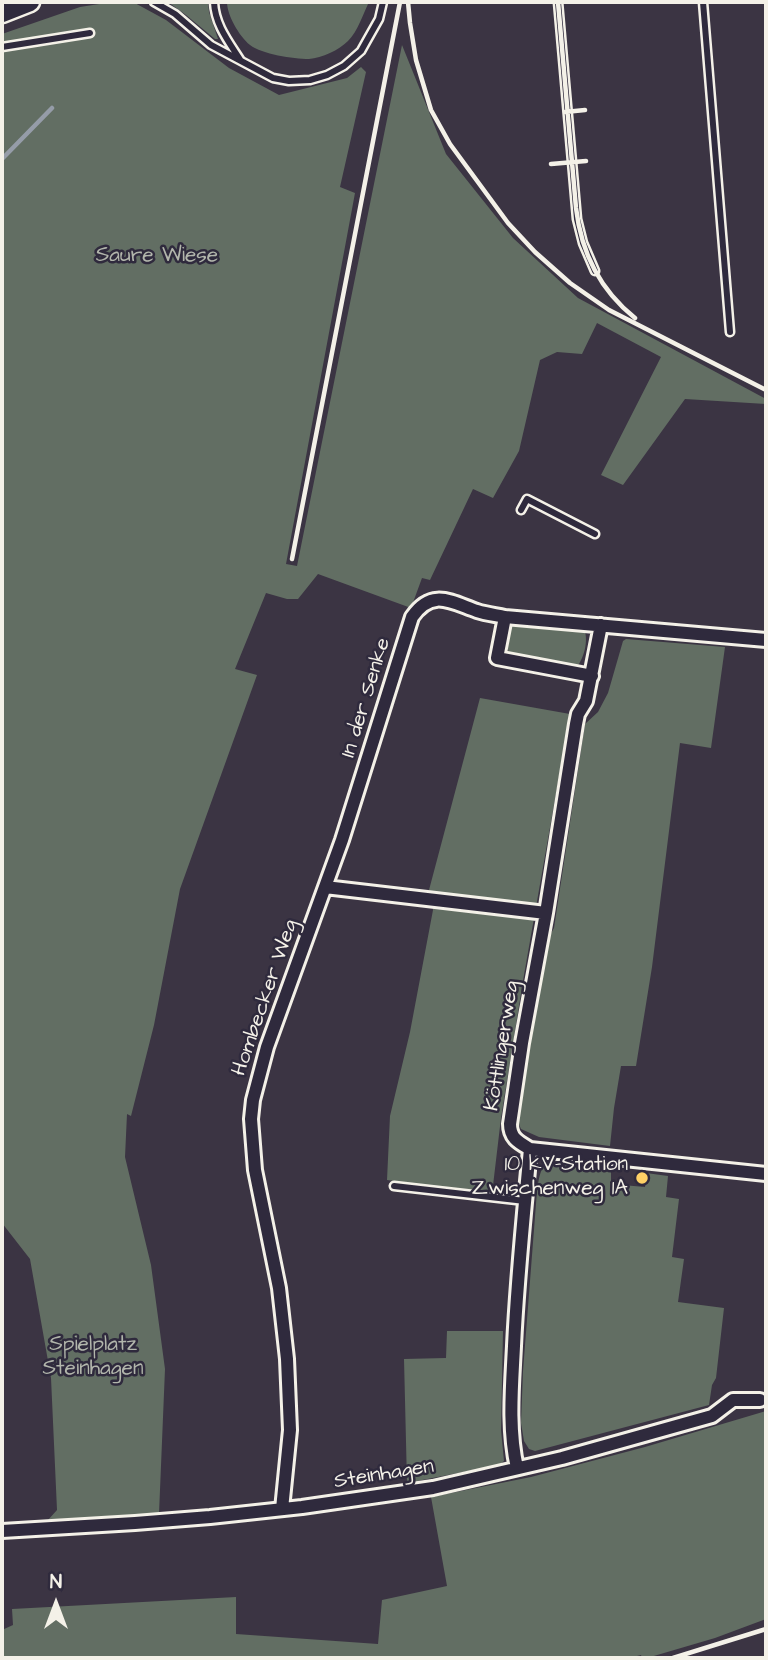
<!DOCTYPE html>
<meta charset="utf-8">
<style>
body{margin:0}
#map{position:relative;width:768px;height:1660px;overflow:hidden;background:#3b3443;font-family:"Architects Daughter",sans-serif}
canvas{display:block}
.frame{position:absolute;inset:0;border:4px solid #f4f1e8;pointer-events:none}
.north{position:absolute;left:21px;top:1569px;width:70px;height:70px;-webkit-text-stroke:5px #2f2a3d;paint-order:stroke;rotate:0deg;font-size:19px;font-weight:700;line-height:28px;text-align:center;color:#f4f1e8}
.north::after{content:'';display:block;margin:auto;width:24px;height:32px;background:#f4f1e8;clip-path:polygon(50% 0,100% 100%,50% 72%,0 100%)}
</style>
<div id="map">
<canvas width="768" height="1660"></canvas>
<div class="frame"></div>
<div class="north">N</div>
</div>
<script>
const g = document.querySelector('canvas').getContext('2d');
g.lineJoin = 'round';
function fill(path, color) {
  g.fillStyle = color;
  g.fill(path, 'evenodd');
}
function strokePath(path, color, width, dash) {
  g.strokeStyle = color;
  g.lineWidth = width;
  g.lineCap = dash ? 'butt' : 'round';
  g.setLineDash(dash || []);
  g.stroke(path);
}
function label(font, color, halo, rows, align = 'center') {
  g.font = font + ' "Architects Daughter",sans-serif';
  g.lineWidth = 5;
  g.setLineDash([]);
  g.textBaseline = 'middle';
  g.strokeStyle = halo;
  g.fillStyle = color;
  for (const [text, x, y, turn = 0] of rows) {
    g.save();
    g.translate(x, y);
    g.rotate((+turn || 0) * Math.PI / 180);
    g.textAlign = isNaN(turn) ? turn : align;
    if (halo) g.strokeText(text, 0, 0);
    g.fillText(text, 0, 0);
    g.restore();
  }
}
fill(new Path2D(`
 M112,2H133L166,20L229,68L279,95L347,78L361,67L366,72L340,187L355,193L286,564L297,566L402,45L446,154L513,238L578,298L766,399V404L685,399L623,485L601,475L661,357L597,323L582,354L557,352L540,360L519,451L493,498L473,489L430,580L422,578L411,608L318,574L298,599H287L266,593L235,669L257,675L180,889L154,1025L131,1116L127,1114L125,1157L151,1265L165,1369L159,1514L48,1520L57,1510L51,1378L30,1259L2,1223V34L80,7Z
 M168,2H208L209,12L218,39H215L186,15Z
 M227,2H369C363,14 358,31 348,41C339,50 322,58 309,59C293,59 262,54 250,45C239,36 227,15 227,2Z
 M516,620L584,629C589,640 584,660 575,669L516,659L509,653L507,647L511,624Z
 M626,639L725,647L711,748L680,743L652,967L636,1066H621L614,1108L610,1146L539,1137L521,1129L518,1122L525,1067L546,942L554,928L585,724L598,712L608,693L623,641Z
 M480,698L570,714L524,975L501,1118L492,1194L387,1180L390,1116L410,1032L433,910L429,890Z
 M550,1161L611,1169V1184L645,1187L646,1173L668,1176L666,1197L679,1199L672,1257L684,1259L678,1302L724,1308L716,1378L712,1385L709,1405L535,1451L529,1449L524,1441L521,1423L523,1371L537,1191C539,1180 539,1167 550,1161Z
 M447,1331H503L501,1430L504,1461L499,1465L407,1483L404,1359L446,1358Z
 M766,1411V1619L715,1638L647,1658H642L641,1655L629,1658H2V1630L13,1625L12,1609L236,1597V1634L378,1644L382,1600L447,1586L431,1497L531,1477L645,1447Z`), '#626e63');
strokePath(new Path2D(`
 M2,159L52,108`), '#959ca8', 4.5);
const lane = new Path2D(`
 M154,2L175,14L211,45L273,78L289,81L310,80L327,75L344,66L361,51L366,42L379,19L383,2
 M214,2C215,25 229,42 241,61
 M558,2L577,219L583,243L595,271
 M703,2L730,332
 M2,47L90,33
 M521,510L527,499L595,534
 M394,1186L525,1201`);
const street = new Path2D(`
 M505,617L497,658L592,676
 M325,887L546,913
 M530,1149L766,1174
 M517,1468C508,1428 512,1387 514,1346C517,1280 524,1214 530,1149C518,1142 510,1138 510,1124L522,1043L546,913L576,724L578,714L586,701L601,625
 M282,1509L290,1430L287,1359L279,1288L255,1170L251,1119L253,1100L267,1047L342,840L412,617C432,588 451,602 477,611C486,614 496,615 505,617L766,640
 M2,1531L135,1523L210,1517L302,1507L433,1488L562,1458L712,1416L733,1400H760`);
const secondary = new Path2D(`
 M2,13L30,2`);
strokePath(lane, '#f4f1e8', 11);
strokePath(street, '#f4f1e8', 18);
strokePath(secondary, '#f4f1e8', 23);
strokePath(lane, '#2f2a3d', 6);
strokePath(street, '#2f2a3d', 12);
strokePath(secondary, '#2f2a3d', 18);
strokePath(new Path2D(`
 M408,2L410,23L416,60L431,110L450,144L508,223L535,252L570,283L609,310L766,390
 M558,2L576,208C581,251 600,290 635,318
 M565,112L585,110
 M551,164L586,161
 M292,559L400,2
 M673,1658L766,1629`), '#f4f1e8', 4.5);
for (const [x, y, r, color] of [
 [642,1178,7,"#ffd166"]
]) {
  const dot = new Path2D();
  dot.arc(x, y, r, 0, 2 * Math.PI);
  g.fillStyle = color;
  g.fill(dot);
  strokePath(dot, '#2f2a3d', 2.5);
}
label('21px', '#b2b6ac', '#2f2a3d', [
 ["Saure Wiese",157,257],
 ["Spielplatz",93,1346],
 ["Steinhagen",93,1370]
]);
label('21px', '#f4f1e8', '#2f2a3d', [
 ["In der Senke",367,698,-73],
 ["Hombecker Weg",266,998,-71],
 ["Köttlingerweg",503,1046,-81],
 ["Steinhagen",384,1475,-9]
]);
label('21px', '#f4f1e8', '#2f2a3d', [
 ["10 kV-Station",628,1166],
 ["Zwischenweg 1A",628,1190]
], 'right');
</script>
